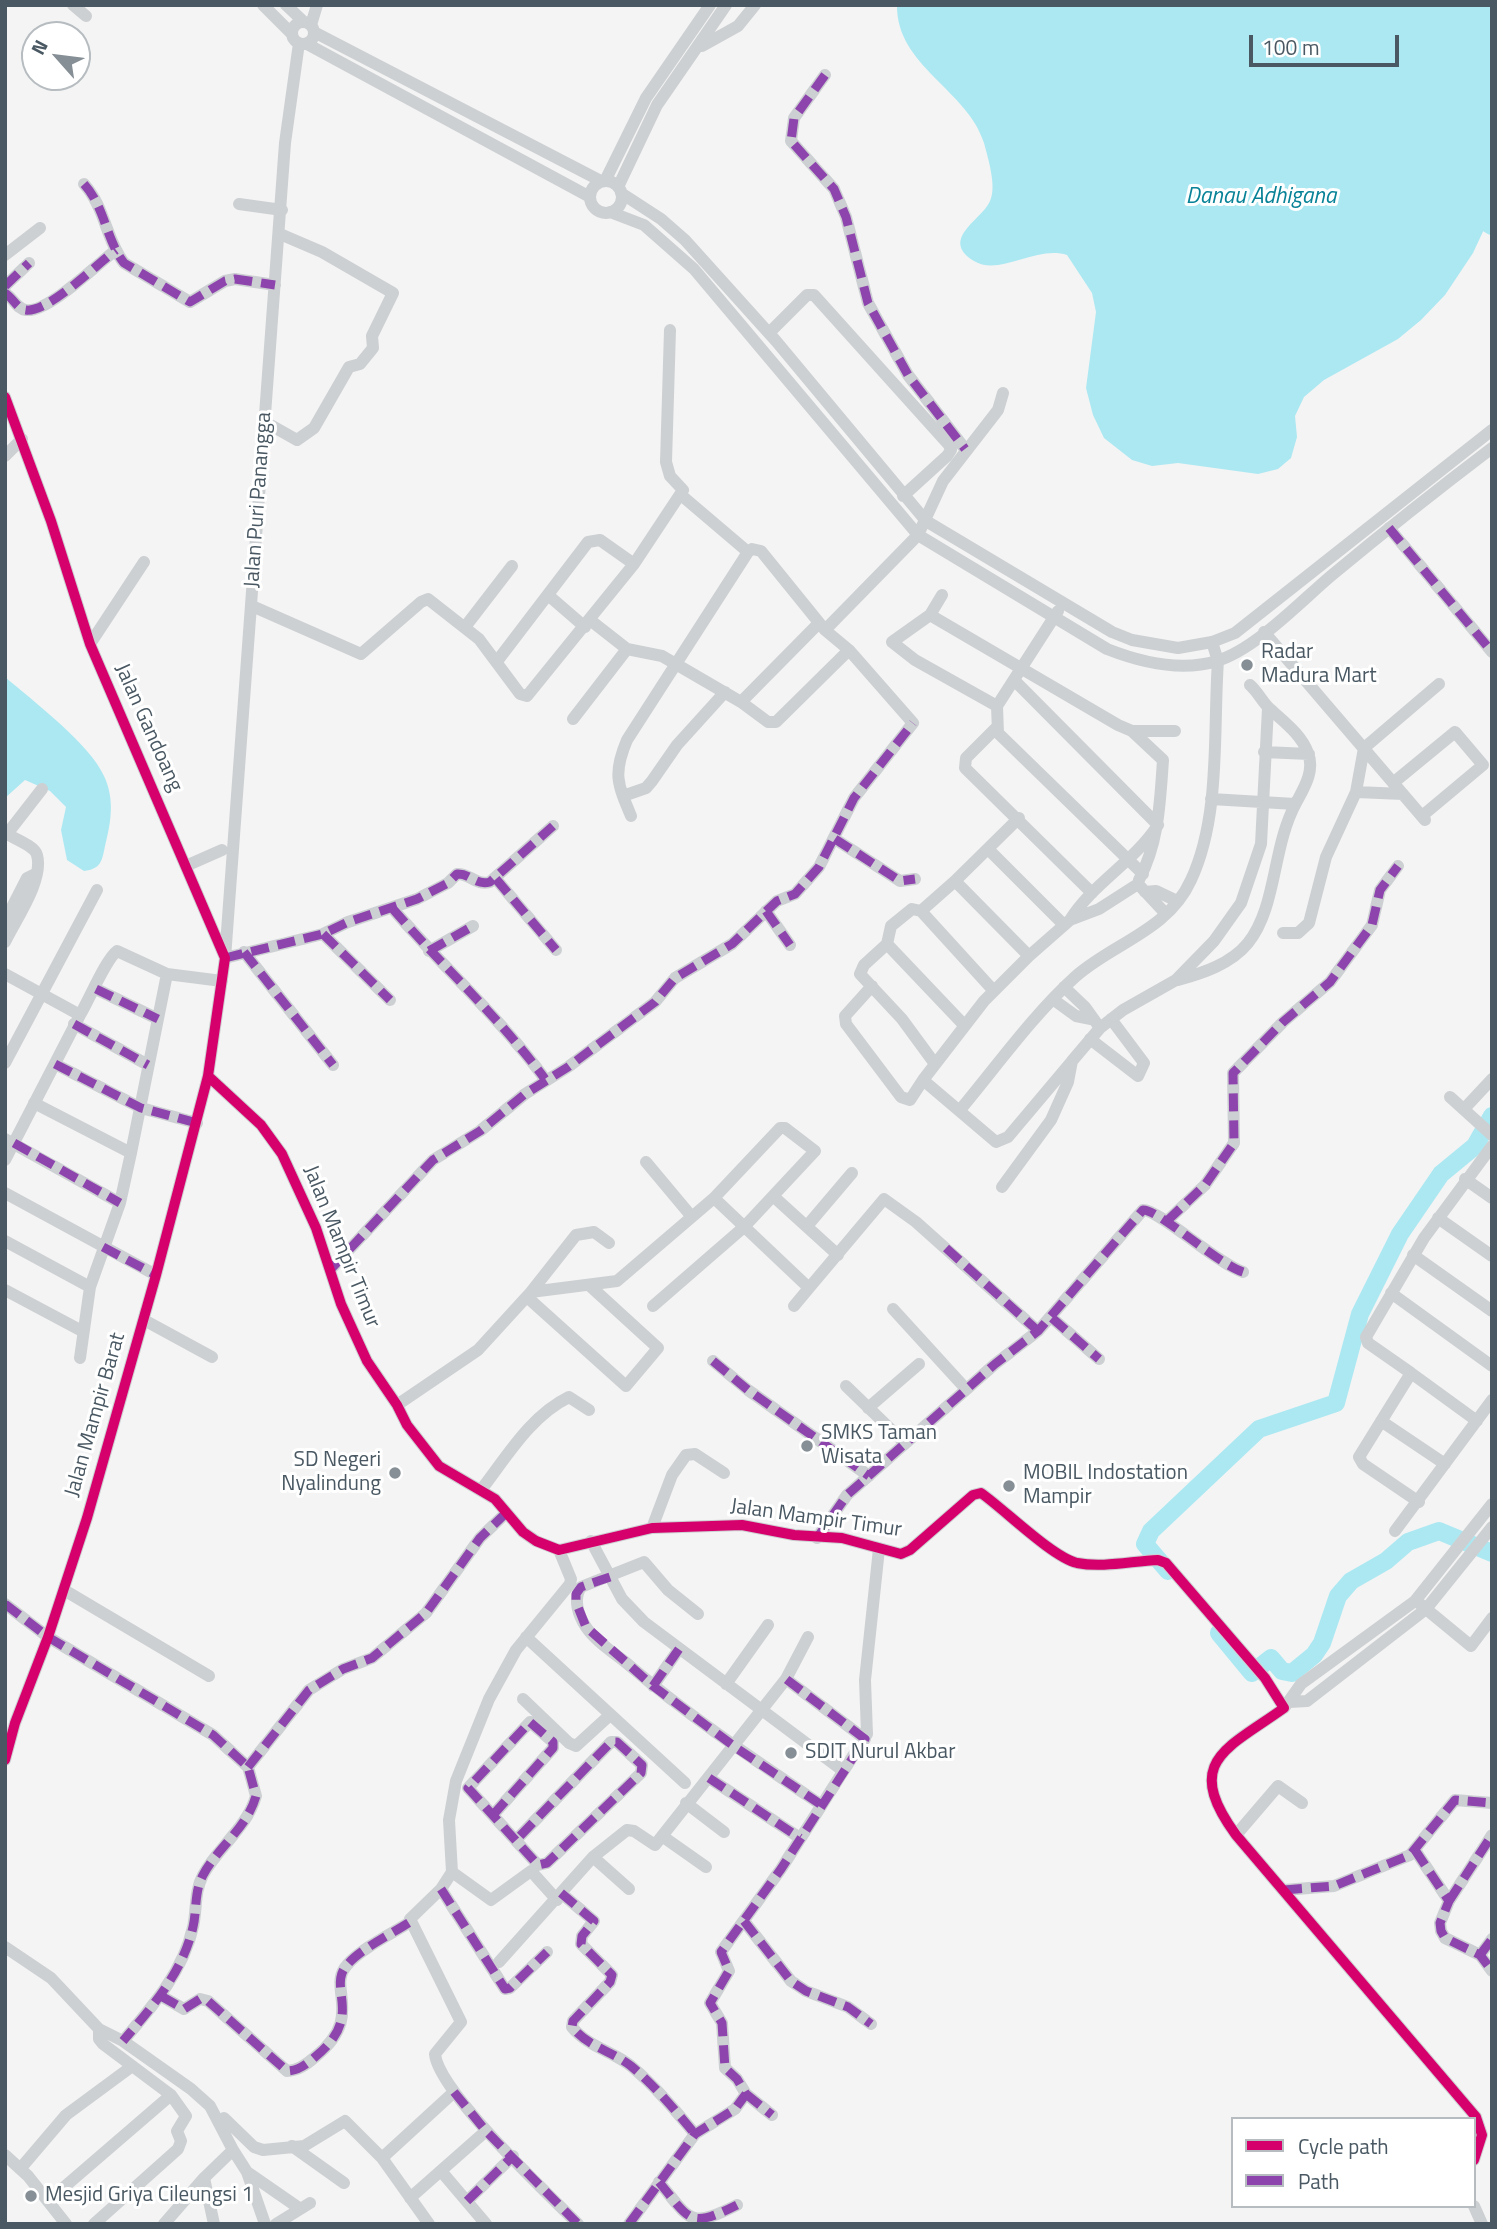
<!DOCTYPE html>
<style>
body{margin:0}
#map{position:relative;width:1497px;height:2229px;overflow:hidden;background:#f4f4f4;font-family:"Titillium Web",sans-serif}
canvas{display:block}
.frame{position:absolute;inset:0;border:7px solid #495862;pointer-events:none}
.legend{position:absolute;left:1231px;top:2117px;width:245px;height:91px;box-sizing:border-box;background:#fff;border:2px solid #b6bcc0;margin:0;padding:9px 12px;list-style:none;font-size:21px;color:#495862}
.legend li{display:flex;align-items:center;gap:14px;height:35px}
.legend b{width:35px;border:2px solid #b6bcc0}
.north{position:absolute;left:21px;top:21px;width:70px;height:70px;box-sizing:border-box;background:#fff;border:2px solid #b6bcc0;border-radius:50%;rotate:298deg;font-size:19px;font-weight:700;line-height:28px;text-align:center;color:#495862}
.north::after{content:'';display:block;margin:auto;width:24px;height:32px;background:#858f95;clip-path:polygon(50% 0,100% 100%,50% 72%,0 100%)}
.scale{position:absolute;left:1249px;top:35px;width:150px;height:32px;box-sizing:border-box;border:4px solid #495862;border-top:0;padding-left:9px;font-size:21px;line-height:24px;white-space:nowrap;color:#495862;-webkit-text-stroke:5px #fff;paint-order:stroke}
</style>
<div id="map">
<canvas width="1497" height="2229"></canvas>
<div class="frame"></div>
<ul class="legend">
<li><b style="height:9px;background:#d6006c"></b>Cycle path</li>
<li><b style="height:9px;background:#8e44ad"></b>Path</li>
</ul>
<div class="north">N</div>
<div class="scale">100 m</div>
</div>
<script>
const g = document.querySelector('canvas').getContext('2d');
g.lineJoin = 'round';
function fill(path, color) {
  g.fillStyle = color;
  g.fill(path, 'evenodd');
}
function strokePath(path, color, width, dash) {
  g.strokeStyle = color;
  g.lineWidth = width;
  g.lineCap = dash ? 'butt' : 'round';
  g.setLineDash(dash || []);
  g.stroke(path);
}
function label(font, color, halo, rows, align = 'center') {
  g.font = font + ' "Titillium Web",sans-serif';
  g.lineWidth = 6;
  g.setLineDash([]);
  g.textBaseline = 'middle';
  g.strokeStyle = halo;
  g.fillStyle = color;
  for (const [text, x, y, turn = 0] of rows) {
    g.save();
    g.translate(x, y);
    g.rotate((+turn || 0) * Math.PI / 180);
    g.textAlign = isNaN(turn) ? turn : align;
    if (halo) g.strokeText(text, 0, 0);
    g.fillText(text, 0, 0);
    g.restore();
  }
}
fill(new Path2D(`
 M897,5H1492V214L1487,223L1473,253L1445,295L1421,320L1398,339L1324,380L1304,397L1295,416L1297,437L1291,458L1278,469L1258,474L1178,463L1152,466L1132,460L1104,438L1093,415L1086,388L1096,312L1092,293L1067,255C1036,245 999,277 974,261C939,239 982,220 990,201C997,187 988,158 984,143C968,90 896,66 897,5Z
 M5,677C33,701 90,744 104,776C115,799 111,823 105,846C102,861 101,869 84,871L67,860L61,830L66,807L50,791L25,780L5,798Z`), '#ace8f2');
strokePath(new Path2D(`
 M1487,223L1492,226
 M1168,1571L1145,1544L1151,1531L1259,1429L1336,1403L1360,1314L1400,1234L1441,1174L1475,1146L1492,1116
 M1219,1633L1252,1673L1271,1658L1282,1671L1292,1673L1314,1655L1322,1643L1338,1596L1351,1581L1386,1561L1408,1542L1439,1531L1492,1553`), '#ace8f2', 18);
strokePath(new Path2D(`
 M73,5L86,16
 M263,5L292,34
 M286,5L304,22
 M292 33a11 11 0 1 1 22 0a11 11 0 1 1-22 0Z
 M311,25L317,5
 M314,32L601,181
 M299,43L285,143L225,958L323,934L348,922L417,899L448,883L457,874C470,873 475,886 490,882L553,826
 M307,44L590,197
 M702,46L738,26L755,5
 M825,75L794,118L791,141L834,189L846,217L868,303L908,375L965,449
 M605,181L646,98L710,5
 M590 197a16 16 0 1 1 32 0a16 16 0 1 1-32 0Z
 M84,184C105,207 106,240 124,263L190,302L225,281L235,279L275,285
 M618,187L657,105L726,5
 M621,193L661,219L685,240L776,341L926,521L1112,632L1132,640L1178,648L1212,642L1235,633L1492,430
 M239,204L282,210
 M610,212L644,225L694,269L918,535L1107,649C1140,662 1181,672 1217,661C1256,649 1301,601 1332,575C1385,531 1438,489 1492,448
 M5,255L40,228
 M5,286L29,263
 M5,293C13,298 17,309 26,310C48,313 97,264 116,250
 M769,333L807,295H814L949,445L951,450L947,456L903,496
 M5,397L51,521L90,644L225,958L208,1076L156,1275L87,1518L48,1637L15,1723L5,1760
 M265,422L297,440L314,428L349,367L360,364L373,348L372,336L393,293L322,252L280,234
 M5,456L22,439
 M681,495L748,552
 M1389,528L1492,652
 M548,595L585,627
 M942,595L930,615L892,642L915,660L997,706
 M252,606L361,654L421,602L428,599L479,639L520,694L527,696L634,564L683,490L670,476L666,462L670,330
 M1058,611L997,706L998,733L1143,874
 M930,615L1118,725L1132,731H1175
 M465,627L512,566
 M1264,632L1425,820
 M90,644L144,562
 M627,649L662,656L741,702L818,624
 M498,660L588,542L600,540L634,564
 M1014,680L1158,825C1134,862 1093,883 1070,920
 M741,702L768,722H776L849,650
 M573,719L627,649L590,620
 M997,727L966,758L965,768L1092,893
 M1132,731L1163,760C1160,802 1159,842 1139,880
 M1264,752L1309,754
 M1393,783L1455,732L1483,765L1422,816
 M1356,792L1403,794
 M623,796L646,788L652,781L677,745L725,692
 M1211,799L1295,804
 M631,816C617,783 613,773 627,740L748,552L752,549L761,551L825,630
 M1019,818L955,881L1029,956
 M5,833C13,838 35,846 37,855C44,880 16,919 5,942
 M7,834L42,789
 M835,839L900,881L915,879
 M988,849L1064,925
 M188,865L222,850
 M496,879L556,950
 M955,881L921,911L993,990
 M1145,892L1156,891L1177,901
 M393,909C443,967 500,1018 545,1079
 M766,911L790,945
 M921,911L912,909L891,926L887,944L964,1025
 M5,921L27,878L35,874
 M1283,933H1298L1309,923L1326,857L1356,792L1364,748L1439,684
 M323,934L390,1000
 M887,944L864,965L860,974L902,1019L935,1064
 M429,951L473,926
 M244,952L333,1065
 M5,974L80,1015C89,1000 106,959 117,951L167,974
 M1178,980C1203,973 1231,964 1248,943C1277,907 1272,847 1296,803C1304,788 1315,771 1308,753C1301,734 1284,722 1270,709C1263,703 1258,692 1250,685
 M872,986L845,1016L846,1024L901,1097L910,1100L923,1080L996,1142L1008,1137L1072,1061
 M1064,987L1085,1007L1100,1028L1123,1010L1176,980L1214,941L1241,903L1261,844L1268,708
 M96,989L158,1019
 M1054,1000L1076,1016L1091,1019
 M74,1024L148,1065
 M1090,1039L1138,1076L1144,1063L1111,1019
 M5,1063L97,890
 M55,1064L141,1108L197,1123
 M208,1076L261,1125L282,1154L316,1228L341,1304L367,1361L397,1405L407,1425L439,1466L495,1499L523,1532L536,1541L559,1550L652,1528L742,1525L794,1535L842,1538L901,1554L910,1550L973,1495L981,1493C1004,1509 1052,1557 1077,1563C1103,1568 1132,1561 1158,1560L1166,1563L1265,1678L1284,1708C1227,1749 1182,1761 1236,1835L1476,2117L1482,2135L1474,2160
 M923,1080L984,1001L1029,956L1070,920L1099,909L1138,884L1166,914
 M1450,1097L1492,1135
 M34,1103L131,1153
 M1464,1109L1492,1079
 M960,1110C996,1067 1033,1015 1075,977C1113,943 1168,931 1191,880C1221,816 1213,731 1218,661L1212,642
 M5,1139L120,1203
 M5,1160L80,1015
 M646,1162L692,1217
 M1465,1179L1492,1198
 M1002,1187L1051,1120L1068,1082L1072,1061L1100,1028
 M5,1193L156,1275
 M773,1196L838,1255
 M714,1198L809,1288L884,1199L916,1222L1038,1331
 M1438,1218L1492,1256
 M1167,1221L1205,1185L1234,1143L1233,1073L1283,1022L1330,982L1372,925L1380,890L1398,866
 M807,1226L852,1173
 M5,1241L90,1287
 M1413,1255L1492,1311
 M331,1269L433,1160L480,1131L525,1094L568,1067L655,1002L675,978L732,944L777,901L795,894L819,867L854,798L913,723L849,650L825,630L918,535L943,481L998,410L1003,393
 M5,1290L82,1331
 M531,1292L617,1281L714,1198L780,1128H785L815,1151L744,1227L653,1306
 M1391,1293L1492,1366
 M527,1297L626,1386L658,1348L589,1285
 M794,1306L809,1288
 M893,1309L966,1389
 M1052,1318L1099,1359
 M144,1320L212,1357
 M80,1358L90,1287L120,1203L131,1153L167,974L222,981
 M713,1361L748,1390L869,1476
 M1411,1373L1477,1421
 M846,1386L905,1443
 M397,1405L478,1350L531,1292L576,1235L594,1232L609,1243
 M868,1408L919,1364
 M1381,1421L1445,1464
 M481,1490C506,1458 530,1416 569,1397L589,1410
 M1419,1502L1363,1464L1359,1457L1411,1373L1368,1343L1366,1337L1424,1238L1492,1146
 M652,1528L672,1475L686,1455L695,1454L724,1473
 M1395,1531L1492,1400
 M817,1538L847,1495L995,1364L1038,1331L1143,1210C1158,1209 1216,1263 1243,1272
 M591,1541L622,1599L644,1622L842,1770
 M559,1550L571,1579L570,1584L516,1650L489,1699L456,1781L449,1820L452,1872L441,1889L410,1919L461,2022L435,2054C438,2091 548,2194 578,2224
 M64,1590L209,1676
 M5,1604L48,1637L213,1735L248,1767L256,1796C247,1828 218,1847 203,1875C194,1892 197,1910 193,1927C183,1972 152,2007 123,2041
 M1420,1604L1471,1646L1492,1618
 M698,1614L668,1590L644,1562L581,1587C573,1599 578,1615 586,1627C596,1642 616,1654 630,1666C690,1717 755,1760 820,1804
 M526,1637L685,1783
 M786,1679L865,1739
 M726,1684L768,1625
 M653,1686L679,1649
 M523,1699L569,1743L576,1746L610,1715
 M1290,1702L1307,1701L1426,1609L1492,1527
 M1284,1708L1301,1684L1415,1601L1492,1504
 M248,1767L309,1690L343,1669L372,1658L426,1613L480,1538L506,1513
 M709,1778L800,1838
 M686,1803L724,1832
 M493,1815L553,1748V1742L530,1722L468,1788L538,1865L547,1863L641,1773L642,1765L617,1742H611L517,1839
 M1236,1835L1278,1786L1302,1803
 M662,1836L706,1867
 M1415,1850L1449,1901L1440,1923L1441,1931L1445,1938L1480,1955L1492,1971
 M593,1857L629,1889
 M452,1872L491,1900L531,1871L557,1900
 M441,1889L505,1989L510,1988L547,1952
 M1284,1890L1334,1886L1410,1855L1455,1800L1492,1803
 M561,1893L594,1921L582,1936L581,1944L612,1975L610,1982L573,2021L572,2027C588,2047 612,2051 631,2066C655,2086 675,2110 695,2134
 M1449,1901L1492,1835
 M744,1921L791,1981L806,1991L848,2007L871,2024
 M5,1947L51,1978L99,2029L123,2041L191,2089L210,2106L233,2150L204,2178L214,2224
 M1480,1955L1492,1939
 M499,1962L593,1857L627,1830L634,1831L655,1845L786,1679L808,1637
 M161,1996L184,2009L200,1999L208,2001L287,2071C298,2071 307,2064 315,2057C366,2016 326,1988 347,1965C360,1949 393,1933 410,1922
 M746,2094L772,2115
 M224,2118L254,2147L263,2150L304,2146L345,2121L382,2158L454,2092
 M292,2146L344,2183
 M233,2150L247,2172L265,2224
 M5,2155L28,2176L66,2224
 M382,2158L429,2224
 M20,2169L66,2115L131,2067
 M441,2171L486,2224
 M247,2172L299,2208
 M659,2182C691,2221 689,2229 737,2205
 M410,2198L486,2131
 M48,2201L171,2095
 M467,2201L513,2156
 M1474,2206L1482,2224
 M94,2224L178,2149L181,2141L177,2131L186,2116L171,2095L103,2044L99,2039V2029
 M164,2224L204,2178
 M276,2224L310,2203
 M629,2224L695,2134L735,2109L746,2094L737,2079L725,2068L722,2023L710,2003L729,1971L721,1952L781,1869L867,1734L865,1680L879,1549`), '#cdd0d2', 12);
strokePath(new Path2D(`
 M825,75L794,118L791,141L834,189L846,217L868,303L908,375L965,449
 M84,184C105,207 106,240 124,263L190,302L225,281L235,279L275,285
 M5,286L29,263
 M5,293C13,298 17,309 26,310C48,313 97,264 116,250
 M1389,528L1492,652
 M835,839L900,881L915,879
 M496,879L556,950
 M393,909C443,967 500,1018 545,1079
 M766,911L790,945
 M323,934L390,1000
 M429,951L473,926
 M244,952L333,1065
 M225,958L323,934L348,922L417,899L448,883L457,874C470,873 475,886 490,882L553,826
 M96,989L158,1019
 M74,1024L148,1065
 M55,1064L141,1108L197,1123
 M14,1143L120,1203
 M1167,1221L1205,1185L1234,1143L1233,1073L1283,1022L1330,982L1372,925L1380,890L1398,866
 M103,1247L156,1275
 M946,1248L1038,1331
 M331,1269L433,1160L480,1131L525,1094L568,1067L655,1002L675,978L732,944L777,901L795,894L819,867L854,798L913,723
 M1052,1318L1099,1359
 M713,1361L748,1390L869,1476
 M817,1538L847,1495L995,1364L1038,1331L1143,1210C1158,1209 1216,1263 1243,1272
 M610,1577L581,1587L576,1594V1602L586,1627L653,1686L735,1747L820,1804
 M5,1604L48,1637L213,1735L248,1767L256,1796C247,1828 218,1847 203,1875C194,1892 197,1910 193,1927C183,1972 152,2007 123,2041
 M653,1686L679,1649
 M248,1767L309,1690L343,1669L372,1658L426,1613L480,1538L506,1513
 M709,1778L800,1838
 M493,1815L553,1748V1742L530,1722L468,1788L538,1865L547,1863L641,1773L642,1765L617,1742H611L517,1839
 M1415,1850L1449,1901L1440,1923L1441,1931L1445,1938L1480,1955L1492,1971
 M441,1889L505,1989L510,1988L547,1952
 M1284,1890L1334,1886L1410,1855L1455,1800L1492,1803
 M561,1893L594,1921L582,1936L581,1944L612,1975L610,1982L573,2021L572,2027C588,2047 612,2051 631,2066C655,2086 675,2110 695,2134
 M1449,1901L1492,1835
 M744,1921L791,1981L806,1991L848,2007L871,2024
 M1480,1955L1492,1939
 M161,1996L184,2009L200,1999L208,2001L287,2071C298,2071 307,2064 315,2057C366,2016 326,1988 347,1965C360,1949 393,1933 410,1922
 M454,2092L486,2131L578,2224
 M746,2094L772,2115
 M659,2182C691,2221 689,2229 737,2205
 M467,2201L513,2156
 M629,2224L695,2134L735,2109L746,2094L737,2079L725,2068L722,2023L710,2003L729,1971L721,1952L781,1869L865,1739L786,1679`), '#8e44ad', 9, [18, 9]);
strokePath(new Path2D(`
 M5,397L51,521L90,644L225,958L208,1076L156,1275L87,1518L48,1637L15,1723L5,1760
 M208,1076L261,1125L282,1154L316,1228L341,1304L367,1361L397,1405L407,1425L439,1466L495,1499L523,1532L536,1541L559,1550L652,1528L742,1525L794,1535L842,1538L901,1554L910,1550L973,1495L981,1493C1004,1509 1052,1557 1077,1563C1103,1568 1132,1561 1158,1560L1166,1563L1265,1678L1284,1708C1227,1749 1182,1761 1236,1835L1476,2117L1482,2135L1474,2160`), '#d6006c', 10);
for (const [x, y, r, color] of [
 [1247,665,7,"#858f95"],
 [807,1446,7,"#858f95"],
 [395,1473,7,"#858f95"],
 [1009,1486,7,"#858f95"],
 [791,1753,7,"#858f95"],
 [31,2196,7,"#858f95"]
]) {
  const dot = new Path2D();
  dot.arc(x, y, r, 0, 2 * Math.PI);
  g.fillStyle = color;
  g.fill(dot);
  strokePath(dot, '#fff', 2.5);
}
label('21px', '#495862', '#fff', [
 ["Jalan Puri Panangga",259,500,-86],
 ["Jalan Gandoang",148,728,66],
 ["Jalan Mampir Timur",341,1247,68],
 ["Jalan Mampir Barat",96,1415,-74],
 ["Jalan Mampir Timur",816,1519,8]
]);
label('21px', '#495862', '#fff', [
 ["Radar",1261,653],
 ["Madura Mart",1261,677],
 ["SMKS Taman",821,1434],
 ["Wisata",821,1458],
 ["SD Negeri",381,1461,"right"],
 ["Nyalindung",381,1485,"right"],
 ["MOBIL Indostation",1023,1474],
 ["Mampir",1023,1498],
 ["SDIT Nurul Akbar",805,1753],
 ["Mesjid Griya Cileungsi 1",45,2196]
], 'left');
label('italic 23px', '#088297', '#fff', [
 ["Danau Adhigana",1261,197]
]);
</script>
